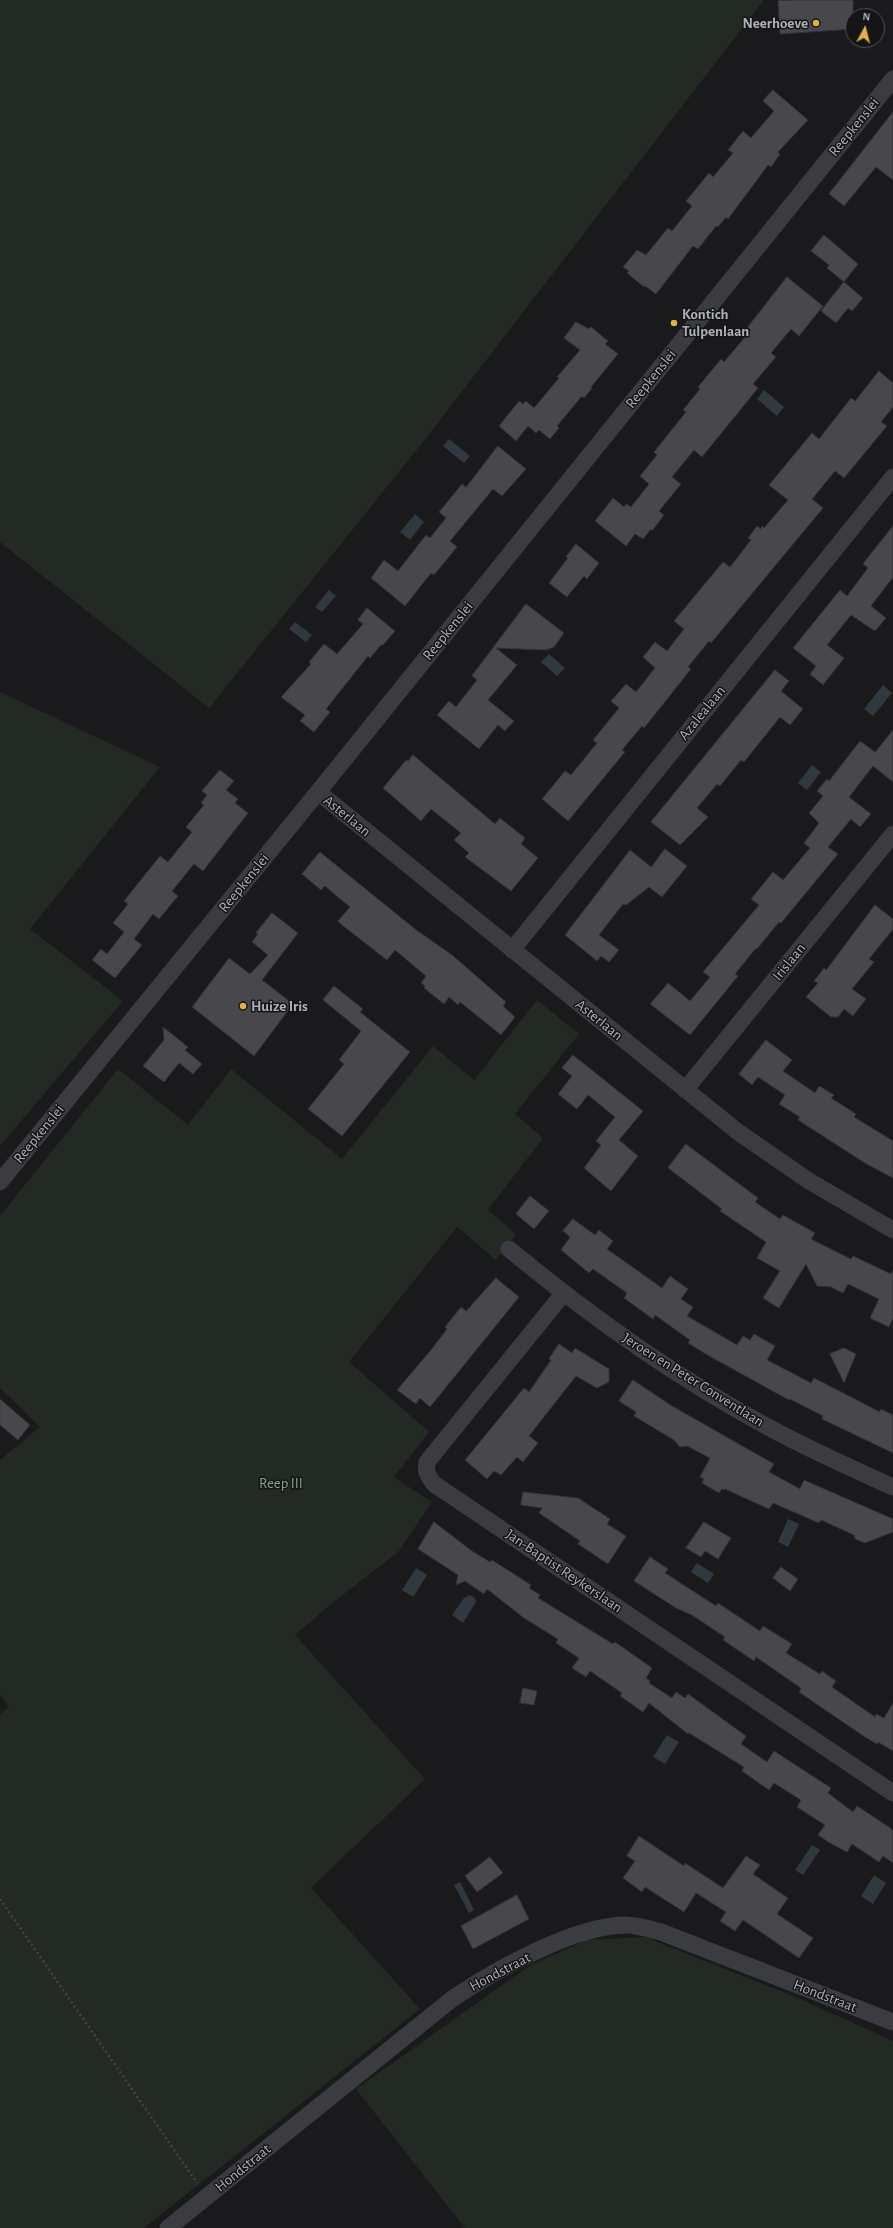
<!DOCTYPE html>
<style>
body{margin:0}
#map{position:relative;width:893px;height:2228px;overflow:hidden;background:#1a1a1c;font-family:"Alegreya Sans",sans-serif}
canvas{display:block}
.north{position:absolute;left:845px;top:8px;width:40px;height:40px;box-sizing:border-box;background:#151517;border:1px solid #525358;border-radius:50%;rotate:7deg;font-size:11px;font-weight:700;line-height:16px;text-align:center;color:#adb1ba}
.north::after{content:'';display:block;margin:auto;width:14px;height:18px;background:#e5af49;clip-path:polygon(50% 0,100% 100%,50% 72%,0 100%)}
</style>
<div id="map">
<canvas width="893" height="2228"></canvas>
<div class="north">N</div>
</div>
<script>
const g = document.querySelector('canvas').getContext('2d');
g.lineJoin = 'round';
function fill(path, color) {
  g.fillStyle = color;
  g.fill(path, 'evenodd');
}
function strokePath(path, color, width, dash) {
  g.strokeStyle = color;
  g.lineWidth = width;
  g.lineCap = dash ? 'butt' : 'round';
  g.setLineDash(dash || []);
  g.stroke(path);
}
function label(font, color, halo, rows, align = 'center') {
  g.font = font + ' "Alegreya Sans",sans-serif';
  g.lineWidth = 3;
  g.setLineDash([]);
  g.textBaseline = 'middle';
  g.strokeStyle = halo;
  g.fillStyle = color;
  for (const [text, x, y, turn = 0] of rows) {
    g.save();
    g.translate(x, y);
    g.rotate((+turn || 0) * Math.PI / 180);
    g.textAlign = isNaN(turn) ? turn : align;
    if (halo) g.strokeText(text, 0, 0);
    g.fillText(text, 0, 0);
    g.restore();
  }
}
fill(new Path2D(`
 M0,0H764L423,442L209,708L0,542Z
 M0,692L160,767L30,929L123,1001L0,1146Z
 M537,1000L579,1034L515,1114L543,1138L488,1210L516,1234L496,1260L457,1227L349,1362L429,1432L394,1477L432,1502L399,1551L330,1605L295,1635L425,1779L311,1888L420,2009L144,2228H0V1714L9,1707L0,1695V1460L40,1427L0,1388V1216L118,1069L188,1125L231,1069L342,1159L433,1046L474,1080Z
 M645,1937L798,1998L893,2041V2228H465L356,2089L529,1966L587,1940Z`), '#222a23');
fill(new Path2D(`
 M764,390L784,407L777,416L757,399Z
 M449,439L470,456L464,463L443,446Z
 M415,514L424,522L410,540L400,532Z
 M329,590L336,596L322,612L315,607Z
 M295,622L312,635L306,642L289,629Z
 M549,654L565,668L557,676L541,662Z
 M883,685L892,693L873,716L864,709Z
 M812,765L821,772L807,790L798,783Z
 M788,1519L799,1524L788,1547L778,1542Z
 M697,1563L714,1574L708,1583L691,1572Z
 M416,1568L427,1575L413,1597L402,1590Z
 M470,1595L475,1598L476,1602L463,1623L452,1615L464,1598Z
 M667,1735L679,1742L665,1764L653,1757Z
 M812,1845L820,1850L803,1875L795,1870Z
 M874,1875L886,1883L873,1904L861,1896Z
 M460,1882L474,1910L469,1913L454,1885Z`), '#30393f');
const building = new Path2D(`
 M794,0H853V29L780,34L778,1Z
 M773,90L808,120L778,152L780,154L771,167L768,165L728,219L726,217L718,227L716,226L698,249L693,246L656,294L645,286L644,287L627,273L629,271L623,267L637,250L646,255L668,228L672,231L692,206L686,201L709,173L713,177L733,153L728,150L743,131L751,138L774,111L763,101Z
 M893,112V180L876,167L844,206L829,194Z
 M824,235L858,264L844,282L827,268L829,265L811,251Z
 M787,277L823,306L799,336L791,329L771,353L776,357L753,384L758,388L702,457L694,450L672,477L681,484L659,511L664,515L652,531L651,529L643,539L635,534L626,546L595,521L613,498L624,507L626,504L631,507L649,484L640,476L657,455L654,452L686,412L683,410L700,389L698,387L721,359L724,362L751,330L748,327Z
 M844,282L863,298L852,311L848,308L836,323L821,311Z
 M576,322L589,329L591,327L608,341L605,344L618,354L591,387L592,388L584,398L582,396L557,426L559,428L550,439L539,430L536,433L528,426L516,441L499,426L519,401L523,404L526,401L534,408L559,378L557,377L580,350L564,338Z
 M879,371L893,383V407L881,422L887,426L844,478L835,471L812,499L823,508L711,643L709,641L688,667L691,669L644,728L642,726L622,750L625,752L568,821L542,799L565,771L571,775L597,743L593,740L619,708L611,701L626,684L636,692L655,668L643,657L655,642L667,651L684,629L674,621L723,562L730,567L751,540L748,538L757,526L761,529L762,526L764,528L788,500L769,485L812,433L819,439L851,398L855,401Z
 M498,446L526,469L502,496L493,489L450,541L457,547L434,575L431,573L405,606L371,578L384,560L398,571L426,535L430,538L446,518L439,512L462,484L466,487Z
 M893,526V577L871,606L886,618L875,631L851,615L827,645L844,658L823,685L810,674L816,666L793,648L840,590L847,596L868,568L863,564Z
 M576,544L599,563L587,579L584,576L567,597L549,583L568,558L566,557Z
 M526,604L564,633L554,647L546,650L496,648L517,665L488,700L514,721L505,731L498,725L479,749L437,715L449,701L456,707L477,680L472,676Z
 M367,608L395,631L383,645H381L370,658L368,656L326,709L330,712L314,732L300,721L305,715L281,697L311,664L309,662L324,644L337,654L363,624L358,620Z
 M775,670L789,681L781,691L803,709L790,725L780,717L744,762L741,760L720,786L717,784L697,808L708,817L680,845L651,822Z
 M893,730V782L873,766L849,797L871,814L860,827L851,819L828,847L838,854L781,923L779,922L757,949L756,948L735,974L738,976L690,1035L650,1004L668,983L690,1001L710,977L703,972L759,905L751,899L773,872L783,880L810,848L804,843L819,823L809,813L823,796L817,791L827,779L829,781L860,741L875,752Z
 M413,755L495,824L500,818L525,838L521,844L538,858L511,891L465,857L469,853L454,840L461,833L431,809L421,821L383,788L406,760L408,761Z
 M220,770L234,781L226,790L238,799L235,803L248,813L203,871L194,864L172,891L178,896L159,919L153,914L134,939L142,945L115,978L92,960L101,949L107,954L124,932L113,923L128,904L124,901L160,856L168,862L192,832L186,827L204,805L201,803L207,795L202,791Z
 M665,849L687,866L662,897L649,887L626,905L623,904L599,935L619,950L609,962L601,956L597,961L565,935L630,850L651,867Z
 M320,852L415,929L452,955L506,1002L503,1006L515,1017L501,1035L460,1002L458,1005L449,997L444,1004L424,988L425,986L421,983L426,976L395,950L387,960L342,925L338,921L350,907L325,886L321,890L302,874Z
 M875,905L893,919V929L869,959L874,962L852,989L866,999L853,1016L844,1009L838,1017H831L806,997L818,983L814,981L824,968L826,970Z
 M272,913L298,933L262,980L293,1004L254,1056L192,1007L229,958L250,974L268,955L252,942L258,934L256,933Z
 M334,986L363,1009L360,1012L410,1052L342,1136L308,1109L344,1064L339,1060L361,1031L323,1000Z
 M163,1027L188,1047L185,1050L202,1064L193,1074L179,1063L164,1082L143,1066L164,1040Z
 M766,1040L792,1060L783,1071L815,1093L819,1086L834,1095L831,1098L856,1114L854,1117L893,1141V1178L865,1163L798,1120L800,1117L779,1104L785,1095L758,1077L752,1085L739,1074Z
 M573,1055L643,1111L619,1140L638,1156L611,1191L584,1168L601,1145L596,1141L615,1117L588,1095L577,1109L558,1094L572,1076L562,1068Z
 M686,1144L758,1198L755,1202L780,1219L783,1215L815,1233L811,1239L851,1259L853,1256L891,1274L893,1270V1318L889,1327L870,1318L879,1299L848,1284L843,1293L831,1287L817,1286L806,1264L779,1308L763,1298L780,1271L757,1258L766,1242L720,1211L722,1209L668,1168Z
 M530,1196L549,1211L534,1229L516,1214Z
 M573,1219L595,1235L599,1230L613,1241L607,1249L662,1288L670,1276L688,1289L681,1299L693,1307L687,1316L737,1345L743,1336L750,1340L754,1334L775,1346L767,1360L811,1383L814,1378L880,1412L881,1409L893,1415V1453L822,1419L823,1416L790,1399L789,1400L711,1357L688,1343L690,1340L655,1315L653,1319L624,1298L627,1293L593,1269L589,1273L561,1250L570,1237L563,1231Z
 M496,1278L519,1297L430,1407L420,1398L416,1404L397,1390L431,1350L447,1329L445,1327L461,1307L466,1311Z
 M559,1344L572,1353L575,1348L609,1369V1382L597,1388L576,1376L529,1436L538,1443L523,1462L517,1457L501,1475L494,1471L487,1479L465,1460L524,1388L529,1392L551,1360L549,1359Z
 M844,1348L856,1354L844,1383L830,1354Z
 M633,1380L672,1406L774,1464L769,1472L800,1489L804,1480L893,1519V1532L865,1543L855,1539L854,1535L821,1520L819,1523L773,1503L769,1509L725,1489L724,1490L722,1489L719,1493L702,1483L704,1479L700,1477L710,1458L687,1446L680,1447L674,1440L634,1416L636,1412L619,1401Z
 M0,1399L30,1425L18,1440L0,1425Z
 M523,1492L578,1498L610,1519L607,1524L626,1536L608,1564L578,1544L580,1541L539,1513L542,1508L521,1505Z
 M434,1522L472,1551L490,1562L492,1560L531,1585L529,1588L540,1595L538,1598L613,1644L615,1642L652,1668L646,1678L650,1681L649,1683L672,1698L676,1692L685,1698L688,1694L746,1736L741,1744L767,1762L774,1751L831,1788L828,1793L853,1812L857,1806L889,1827L893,1831V1863L883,1856L879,1862L852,1844L847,1852L830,1843L818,1835L825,1825L797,1807L801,1800L774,1783L769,1790L742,1771L744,1767L689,1733L688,1734L649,1703L643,1712L620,1696L622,1693L590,1671L586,1677L572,1668L579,1658L556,1643L558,1639L524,1618L487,1589L484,1594L465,1581L456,1585L458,1575L418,1549Z
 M704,1522L731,1538L718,1559L705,1551L701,1557L686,1548Z
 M650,1557L668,1569L665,1573L716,1606L718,1603L760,1631L763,1626L792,1644L786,1653L820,1674L822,1671L836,1681L832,1687L875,1717L876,1714L884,1718L893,1703V1751L878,1742L877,1744L865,1737L799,1692L801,1688L756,1657L754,1661L723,1640L725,1637L692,1615L676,1608L634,1581Z
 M781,1567L798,1579L790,1591L773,1578Z
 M523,1688L537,1691L534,1705L520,1703Z
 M639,1836L684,1866L685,1863L723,1888L746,1856L760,1865L753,1874L788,1898L777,1914L813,1938L799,1958L743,1920L735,1931L720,1921L726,1912L696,1893L684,1912L645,1887L642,1892L623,1878L635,1861L627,1856Z
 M490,1857L503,1873L477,1892L465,1876Z
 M517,1895L529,1919L473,1949L461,1926Z`);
fill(building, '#47474c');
strokePath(building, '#343438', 1);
strokePath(new Path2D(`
 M0,1899L197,2183`), '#414347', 2.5, [2, 3]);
strokePath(new Path2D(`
 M318,792L738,1132L809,1181L893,1230
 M512,950L893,477
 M685,1090L893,834
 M0,1182L318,792L893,79
 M509,1249C590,1316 675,1377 768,1427C808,1449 851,1468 893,1487
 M563,1294L427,1462C425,1471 428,1476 434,1484L893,1793
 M168,2228L452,1999C495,1970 573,1926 625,1925C637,1925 650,1929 661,1932L893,2022`), '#3b3c41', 17);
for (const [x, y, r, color] of [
 [816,23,4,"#e5af49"],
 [674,323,4,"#e5af49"],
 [243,1006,4,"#e5af49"]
]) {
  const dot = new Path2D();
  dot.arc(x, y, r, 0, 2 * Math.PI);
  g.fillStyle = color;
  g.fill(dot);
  strokePath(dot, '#151517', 1.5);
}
label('bold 15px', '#adb1ba', '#151517', [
 ["Neerhoeve",808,23,"right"],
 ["Kontich",682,314],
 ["Tulpenlaan",682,331],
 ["Huize Iris",251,1006]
], 'left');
label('15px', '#adb1ba', '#151517', [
 ["Reepkenslei",854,127,-51],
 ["Reepkenslei",651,379,-51],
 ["Reepkenslei",448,631,-51],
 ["Azalealaan",702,713,-51],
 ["Asterlaan",347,816,39],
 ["Reepkenslei",244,883,-51],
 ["Irislaan",789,962,-51],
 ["Asterlaan",599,1020,39],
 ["Reepkenslei",39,1134,-51],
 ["Jeroen en Peter Conventlaan",693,1380,32],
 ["Jan-Baptist Reykerslaan",564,1571,34],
 ["Hondstraat",500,1972,-28],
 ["Hondstraat",825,1996,21],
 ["Hondstraat",243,2168,-39]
]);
label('15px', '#86a488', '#151517', [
 ["Reep III",281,1483]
]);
</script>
